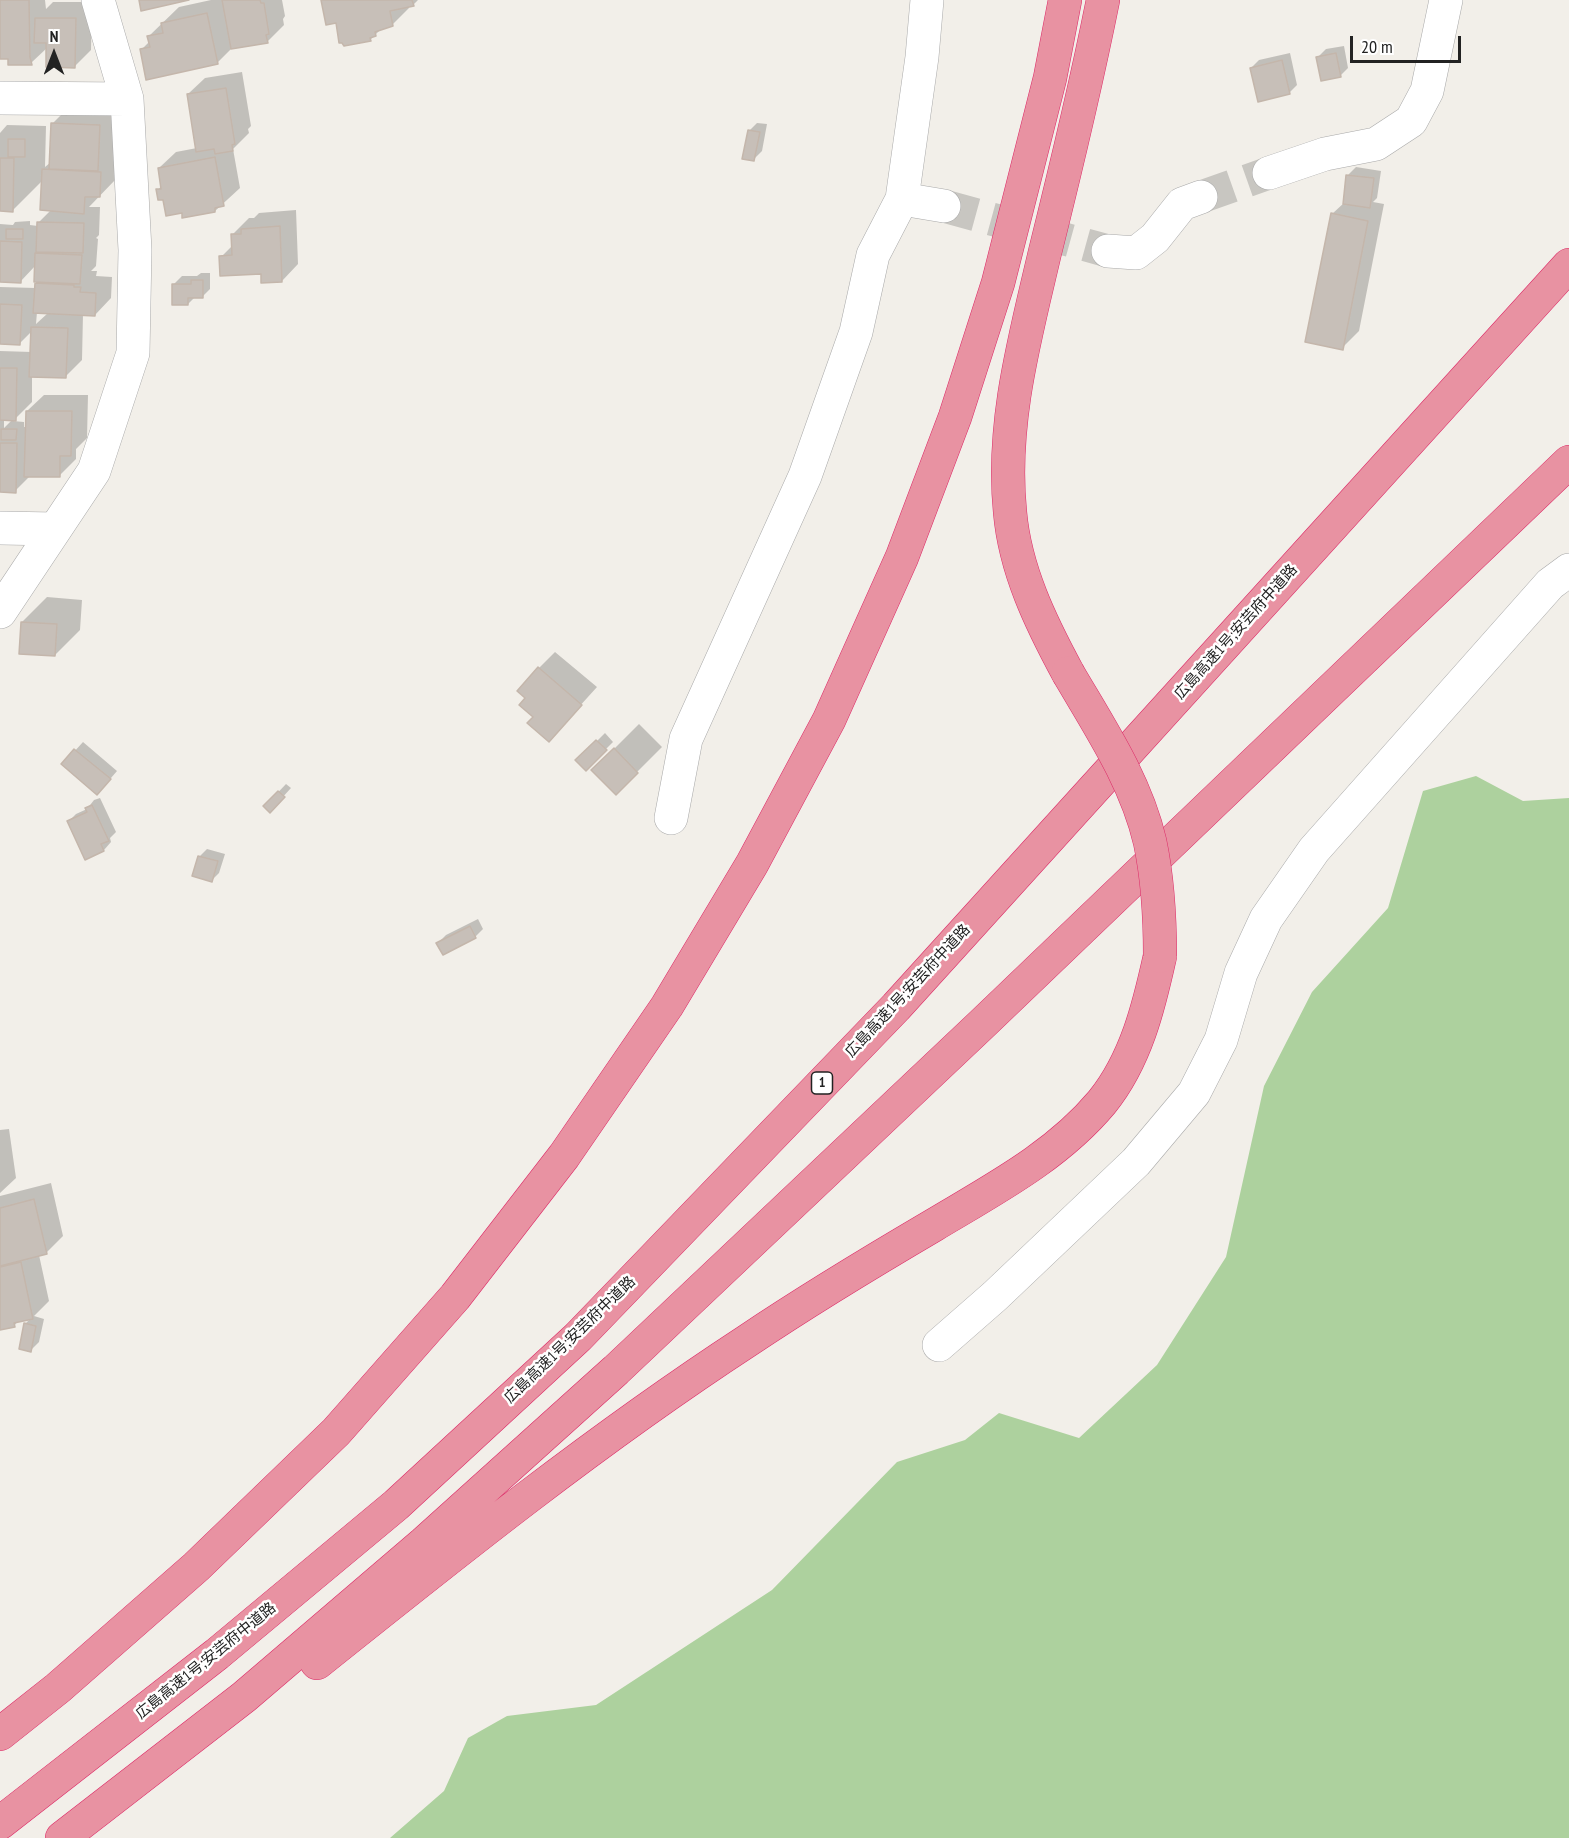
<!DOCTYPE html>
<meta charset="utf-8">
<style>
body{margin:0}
#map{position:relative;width:1569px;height:1838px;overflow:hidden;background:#f2efe9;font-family:"PT Sans Narrow",sans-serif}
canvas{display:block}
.north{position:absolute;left:24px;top:24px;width:60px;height:60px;-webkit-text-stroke:4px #fff;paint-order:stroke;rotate:0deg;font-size:16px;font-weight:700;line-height:24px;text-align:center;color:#222}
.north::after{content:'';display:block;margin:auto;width:21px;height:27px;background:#222;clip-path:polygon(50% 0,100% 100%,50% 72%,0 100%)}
.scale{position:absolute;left:1350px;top:36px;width:111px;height:27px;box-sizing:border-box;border:3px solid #222;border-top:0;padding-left:8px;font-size:18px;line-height:21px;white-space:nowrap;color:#222;-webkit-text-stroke:4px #fff;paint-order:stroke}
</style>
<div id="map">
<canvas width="1569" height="1838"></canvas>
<div class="north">N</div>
<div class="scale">20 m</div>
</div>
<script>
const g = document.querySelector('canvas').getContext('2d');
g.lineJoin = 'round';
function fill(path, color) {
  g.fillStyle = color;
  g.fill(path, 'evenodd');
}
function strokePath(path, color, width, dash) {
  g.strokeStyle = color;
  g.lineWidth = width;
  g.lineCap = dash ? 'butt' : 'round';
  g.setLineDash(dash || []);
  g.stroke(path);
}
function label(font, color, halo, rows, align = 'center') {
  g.font = font + ' "PT Sans Narrow","Noto Sans JP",sans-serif';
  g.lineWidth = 5;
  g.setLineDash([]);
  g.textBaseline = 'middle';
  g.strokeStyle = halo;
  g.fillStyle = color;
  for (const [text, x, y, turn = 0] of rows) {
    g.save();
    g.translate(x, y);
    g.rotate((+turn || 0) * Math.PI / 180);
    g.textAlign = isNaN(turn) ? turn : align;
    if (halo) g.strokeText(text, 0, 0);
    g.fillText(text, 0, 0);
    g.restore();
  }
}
fill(new Path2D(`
 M1476,776L1523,801L1569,798V1838H390L444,1791L468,1738L507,1716L596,1705L772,1590L897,1462L965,1440L999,1413L1079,1438L1157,1365L1226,1257L1264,1086L1312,992L1388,908L1423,791Z`), '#add19e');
fill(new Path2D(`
 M0,0H45L46,9L53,2H92L91,50L75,66L48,47L31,63L10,57H0Z
 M211,0H282L285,16L283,19L284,25L267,42L232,48L218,62L141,50L150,41L149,36L179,7Z
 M323,0H418L413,5L408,6L409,8L392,25L384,26L370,40L337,21Z
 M1344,46L1348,68L1340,76L1318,57L1326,49Z
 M1290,53L1297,85L1289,93L1251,68L1259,60Z
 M242,72L251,126L248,129L249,133L233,149L240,188L215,211L183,212L164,198L158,190L162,185L159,168L176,152L197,148L188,94L205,78Z
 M69,107L116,109V179L89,207H100L99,235L96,238L98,239L96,266L91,271H97L96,276L112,277L111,298L95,315L83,314L82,360L65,377L32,375V402L13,421L24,422V427H27V411L44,395H88L87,438L76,449V459L59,476L31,475L15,491H0V351L32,352L33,330L20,343L0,342V287L36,288V265L20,282L0,281V224L13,225L15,222L30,221V225L38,226V223L52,209L43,180L13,210H0V133L7,125L46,126L45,167L51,162L52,124ZM37,312L48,313L36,324ZM4,419H13L4,428Z
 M757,123L767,124L762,151L754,159L749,131Z
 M1356,167L1381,171L1377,198L1373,202L1384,204L1359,331L1342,348L1332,214L1345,202L1348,175Z
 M296,210L298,264L282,281L221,257L233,245L232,235L249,218H254L259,213Z
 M201,273H210V289L202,297H195L188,304L174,284L182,276H197Z
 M47,597L82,600L80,630L55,655L22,622Z
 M555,652L597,687L549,740L535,716L527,698L539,668Z
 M639,724L662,747L616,793L593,770Z
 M605,733L613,742L586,769L578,760Z
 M83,742L117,771L105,785L63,764Z
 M286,784L291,788L270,811L265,806Z
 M100,798L116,832L110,838L111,842L104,850L86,858L68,822L76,814L87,809L94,800Z
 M207,849L225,854L219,873L211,881L199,857Z
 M478,919L483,929L475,937L443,953L438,943L446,935Z
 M9,1129L16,1178L0,1193V1130Z
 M51,1183L63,1236L46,1253L39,1255L49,1301L34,1316L44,1319L39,1342L31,1350L25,1324L31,1318L19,1320L14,1326L0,1329V1196Z`), '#0003');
const building = new Path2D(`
 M0,0H29L30,57L32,65H8V59H0Z
 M139,0H189L141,11Z
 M222,0H260L261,3H264L269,34L266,35L268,43L231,49Z
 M321,0H412L414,6L390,11L393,26L375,32L376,36L370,38L371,41L344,46L342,43H339L336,23L326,25Z
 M207,13L218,64L146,80L140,49L150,47L147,36L163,33L161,23Z
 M35,18H76L75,68L46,67V43H34Z
 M1336,53L1341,77L1321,81L1316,57Z
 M1282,60L1290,94L1258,102L1250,68Z
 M226,88L235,144L232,145L233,151L215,154L214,149L196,152L187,94Z
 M51,123L100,125L98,171L49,169Z
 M748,130L760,132L754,161L742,159Z
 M8,139H25V157H8Z
 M215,157L224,206L215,208V212L182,218V213L166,216L163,200H158L156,189H161L158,168Z
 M0,158H14L13,212L0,211Z
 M42,169L101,172L100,197H85L84,214L40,210Z
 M1346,175L1374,178L1370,208L1343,204Z
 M1331,213L1368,221L1343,350L1305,342Z
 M37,222L84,223L83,253L36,252Z
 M280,226L282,282L261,283V274L220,276L219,256L232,255L231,234H241V229Z
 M6,229H23V239H6Z
 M0,241L22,242L21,283L0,282Z
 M35,253L82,255L80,284L34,282Z
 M191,280H203V298H188V305H172V284H191Z
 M35,283L74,285V287H81L80,292L96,293L95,316L33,313Z
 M0,304L22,305L20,345L0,344Z
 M31,327L68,328L66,378L29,377Z
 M0,368H17L16,421L0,420Z
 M26,411H72L71,456H60V477H24Z
 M1,429H17L16,440H1Z
 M0,443H17L16,493L0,492Z
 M21,622L57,624L55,656L19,654Z
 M538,667L582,705L549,742L527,723L533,717L519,705L525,698L517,691Z
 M596,740L607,750L586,771L575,760Z
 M614,748L638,773L616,795L591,770Z
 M74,749L111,779L97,795L61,764Z
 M278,791L285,797L270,813L263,806Z
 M92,805L109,841L101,844L104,851L85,860L67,821L87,812L85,808Z
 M198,856L218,861L212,882L192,876Z
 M470,926L476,938L443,955L436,943Z
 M34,1199L47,1254L0,1266V1208Z
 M21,1262L33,1319L14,1323L15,1327L0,1330V1267Z
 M24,1323L36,1326L31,1352L19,1349Z`);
fill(building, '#c7bfb8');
strokePath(building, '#c4b6ab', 1.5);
strokePath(new Path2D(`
 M1201,197L1269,173
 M944,206L1108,251`), '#c8c6c1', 33, [33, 16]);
const minor = new Path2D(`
 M0,98L127,99
 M1269,173L1325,154L1376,144L1411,121L1427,91L1446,0
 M902,199L944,206
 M1108,251L1136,253L1155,238L1182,204L1201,197
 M0,528L55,529
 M0,612L94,471L133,353L135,250L127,99L98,0
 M671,818L686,739L805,476L856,332L873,255L902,199L922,57L927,0
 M939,1345L995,1296L1136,1162L1194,1093L1221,1040L1241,973L1266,919L1314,850L1550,584L1569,570`);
const highway = new Path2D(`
 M1068,673C1041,623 1015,570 1010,512C1001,423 1025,338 1045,252C1066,168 1086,85 1103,0
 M317,1663C457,1551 597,1439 747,1341C808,1300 871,1262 934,1225C994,1189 1057,1156 1102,1102C1136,1060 1149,1006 1160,956
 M0,1734L58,1688L196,1567L336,1432L455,1297L564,1156L667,1006L752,864L829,720L902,557L955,417L998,283L1050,78L1065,0
 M0,1823L217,1654L396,1505L578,1337L896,1007L1569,265
 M62,1838L244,1697L424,1543L616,1370L981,1025L1569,462`);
strokePath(minor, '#a9a9a9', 34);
strokePath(highway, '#dc2a67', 34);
strokePath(minor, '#fff', 33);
strokePath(highway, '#e892a2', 33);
const highwayBridge = new Path2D(`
 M1068,673C1099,726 1136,781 1150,842C1158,880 1160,917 1160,956`);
strokePath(highwayBridge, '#dc2a67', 34, []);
strokePath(highwayBridge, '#e892a2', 33);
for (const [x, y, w] of [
 [822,1083,21]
]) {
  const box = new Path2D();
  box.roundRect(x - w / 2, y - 11, w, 22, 4.5);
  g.fillStyle = '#fff';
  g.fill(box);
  strokePath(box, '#222', 1.5);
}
label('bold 14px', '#222', null, [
 ["1",822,1083]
]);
label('15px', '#222', '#fff', [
 ["広島高速1号;安芸府中道路",1236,632,-48],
 ["広島高速1号;安芸府中道路",908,991,-47],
 ["広島高速1号;安芸府中道路",570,1340,-44],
 ["広島高速1号;安芸府中道路",206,1661,-39]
]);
</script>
